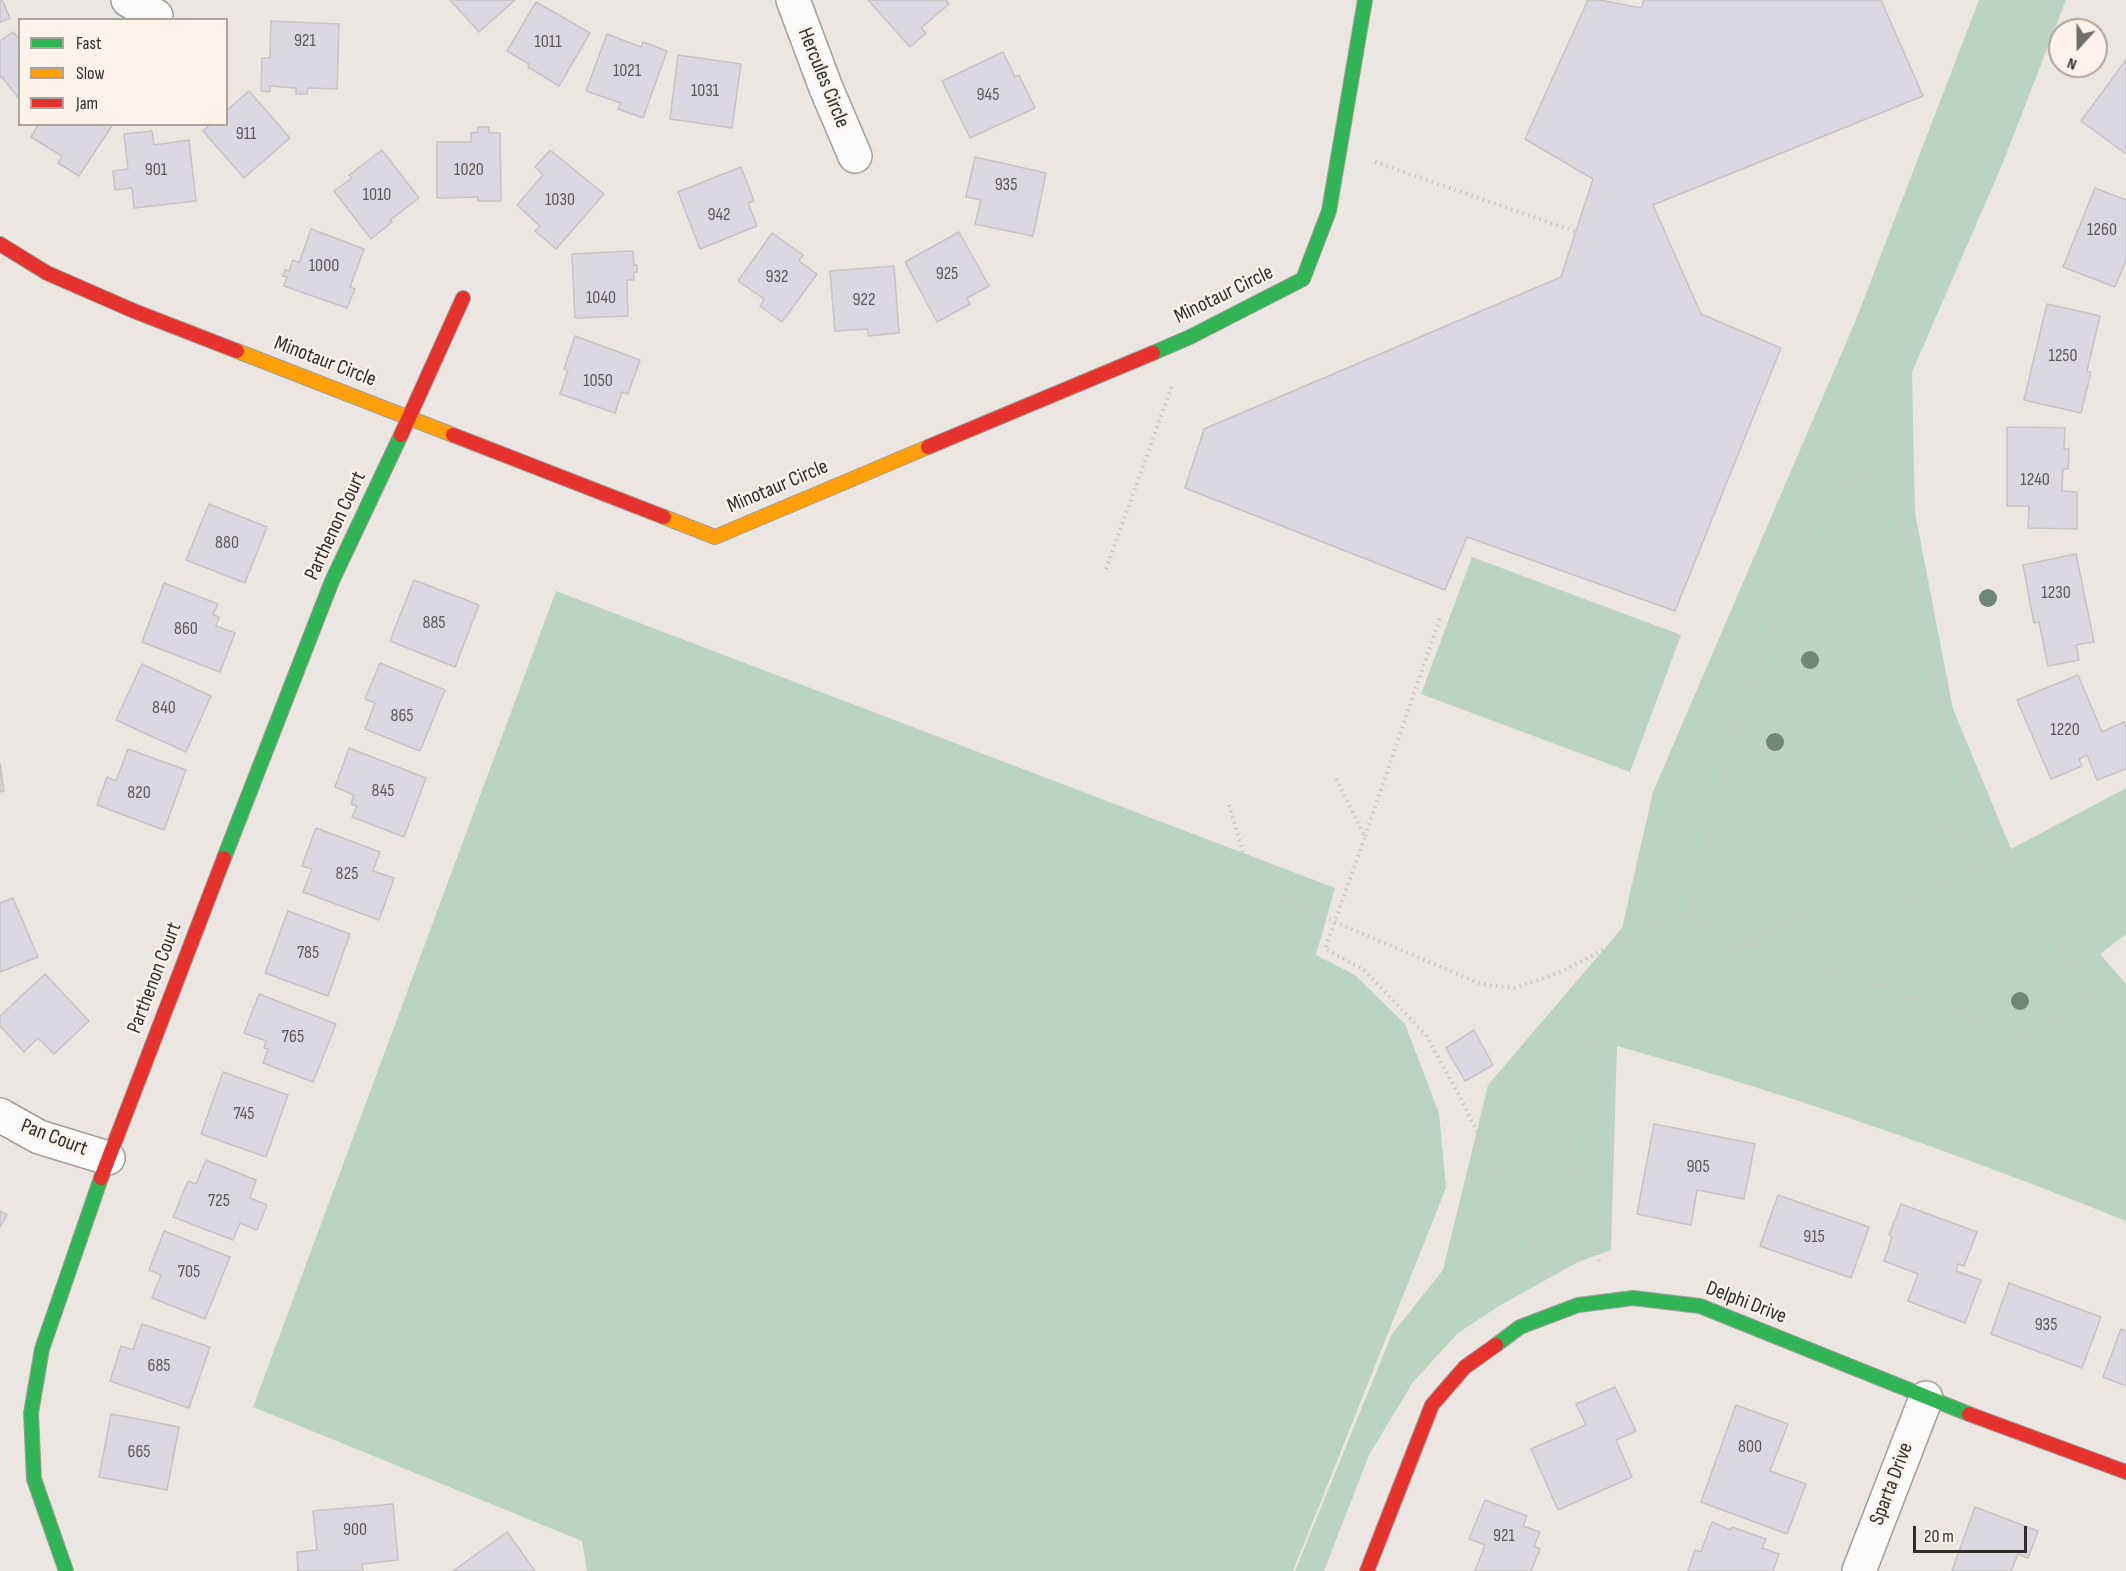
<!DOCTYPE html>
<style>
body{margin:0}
#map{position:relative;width:2126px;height:1571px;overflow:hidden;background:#ece6e2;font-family:"Sofia Sans Condensed",sans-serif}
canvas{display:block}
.legend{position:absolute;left:18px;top:18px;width:210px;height:108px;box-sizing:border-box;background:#fef2eb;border:2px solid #aca39e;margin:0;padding:8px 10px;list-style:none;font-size:18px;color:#312d2a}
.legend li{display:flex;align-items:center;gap:12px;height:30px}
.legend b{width:30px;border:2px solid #aca39e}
.north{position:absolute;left:2048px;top:18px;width:60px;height:60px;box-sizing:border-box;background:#fef2eb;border:2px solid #aca39e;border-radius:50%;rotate:201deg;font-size:16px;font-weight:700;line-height:24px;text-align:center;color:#312d2a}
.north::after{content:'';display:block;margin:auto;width:21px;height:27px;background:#726e6a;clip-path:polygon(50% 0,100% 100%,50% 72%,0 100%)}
.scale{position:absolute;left:1913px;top:1526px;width:114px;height:27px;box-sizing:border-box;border:3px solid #312d2a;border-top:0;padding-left:8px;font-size:18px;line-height:21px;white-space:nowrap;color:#312d2a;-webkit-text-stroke:4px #fef2eb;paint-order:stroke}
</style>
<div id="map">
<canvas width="2126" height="1571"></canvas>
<ul class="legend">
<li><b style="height:8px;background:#30b455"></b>Fast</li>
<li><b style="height:8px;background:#ff9f0a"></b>Slow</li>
<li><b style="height:8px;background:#e5322d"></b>Jam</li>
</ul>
<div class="north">N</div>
<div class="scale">20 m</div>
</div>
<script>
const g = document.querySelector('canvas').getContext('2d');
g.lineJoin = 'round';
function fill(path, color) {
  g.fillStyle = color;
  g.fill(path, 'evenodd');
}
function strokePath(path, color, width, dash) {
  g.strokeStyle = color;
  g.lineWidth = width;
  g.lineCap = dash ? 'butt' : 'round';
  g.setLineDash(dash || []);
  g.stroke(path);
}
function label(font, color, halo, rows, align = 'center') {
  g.font = font + ' "Sofia Sans Condensed",sans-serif';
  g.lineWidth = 4.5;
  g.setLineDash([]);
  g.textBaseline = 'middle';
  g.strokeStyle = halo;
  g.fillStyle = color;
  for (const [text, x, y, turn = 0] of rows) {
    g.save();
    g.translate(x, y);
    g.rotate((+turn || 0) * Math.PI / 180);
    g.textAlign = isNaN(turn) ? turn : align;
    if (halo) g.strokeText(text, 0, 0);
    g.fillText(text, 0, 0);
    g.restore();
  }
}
fill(new Path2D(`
 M1979,0H2066L2002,165L1912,372L1915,513L1953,709L2011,849L2126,788V934L2100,954L2126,984V1221C1960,1154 1789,1094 1617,1046L1611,1250L1578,1262L1499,1306L1458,1333L1413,1382L1369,1455L1324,1571H1295L1392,1334L1443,1270L1488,1085L1622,928L1653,792L1855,322Z
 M1472,557L1681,635L1630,772L1421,694Z
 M556,591L1335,888L1316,955L1355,975L1405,1024L1439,1113L1446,1188L1293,1571H587L582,1541L253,1407Z`), '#bbd4c2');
const building = new Path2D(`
 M0,0H2L10,18L0,22Z
 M450,0H515L479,32Z
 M868,0H946L949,4L921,28L926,33L910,47Z
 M1588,0H1600L1641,8L1644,0H1881L1923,96L1653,205L1701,314L1781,348L1675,611L1467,537L1445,590L1185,488L1204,429L1561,277L1593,179L1525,139Z
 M536,2L590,33L559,86L528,67L529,64L507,51Z
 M271,21L339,24L337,89L308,88L307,94H296V88L270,86V92L261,91L262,58H270Z
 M13,32L20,40V100L2,77L0,78V41Z
 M607,34L641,47L643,42L667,51L643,118L618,109L621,103L586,91Z
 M1003,52L1015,77L1019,75L1035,108L970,138L942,81Z
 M678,55L741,64L732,128L670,119Z
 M2126,60V154L2081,121Z
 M249,91L290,138L244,178L203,131L211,124H226V111Z
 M39,124H113L79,176L58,163L62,156L31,137Z
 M478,127H489V133H500L501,201H478V197L437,198V142H471V133L478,132Z
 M152,131L154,145L189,140L196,201L134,208L132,188L115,190L113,171L128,169L124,134Z
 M382,150L419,198L390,220L392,222L371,239L334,191L352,178L349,175Z
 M550,150L604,194L556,249L535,231L540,226L517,205L543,175L535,167Z
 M975,157L1046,173L1033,236L975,224L981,200L966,197Z
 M741,167L754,201L748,203L757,226L700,249L678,192Z
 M2095,188L2126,200V260L2115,287L2063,267Z
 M311,229L364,249L350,287L355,289L347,308L284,286L287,277L283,276L285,270L289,271L293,260L299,263Z
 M959,232L989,286L967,298L970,304L937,322L905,262Z
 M772,233L803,255L799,261L817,274L782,322L760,306L764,299L738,281Z
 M633,251L634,265H637V272H634V280H627L628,316L575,318L572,254Z
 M894,266L899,333L868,336V329L835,331L830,271Z
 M2047,304L2100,316L2087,371L2091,372L2081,413L2024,400Z
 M575,336L640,360L628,394L622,392L615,413L560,394L568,370L564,369Z
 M2007,427L2065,428L2064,449H2069L2068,469H2063L2062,491L2077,492V529L2028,528L2029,506H2007Z
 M209,504L267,527L245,583L186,560Z
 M2076,554L2094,642L2076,645L2079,660L2048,666L2039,622L2034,623L2023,565Z
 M414,580L479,605L455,667L390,641Z
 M164,583L218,604L213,615L219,617L216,626L235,633L220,672L142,642Z
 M380,663L445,690L420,751L365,729L375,703L365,699Z
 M142,664L211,696L186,752L116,720Z
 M2078,675L2102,732L2124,722L2126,727V769L2097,780L2087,755L2079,759L2082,766L2051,779L2017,700Z
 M349,748L426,778L404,837L352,817L357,806L351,804L354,795L335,787Z
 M128,749L186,770L164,830L97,805L107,777L116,781Z
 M0,763L4,791L0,792Z
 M316,828L380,852L373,871L394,878L379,920L303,892L312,869L302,866Z
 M13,898L38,957L0,972V903Z
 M288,911L350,934L328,996L265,973Z
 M45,974L89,1021L54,1054L38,1038L24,1052L0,1026V1016Z
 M259,994L336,1024L313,1082L263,1063L268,1049L264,1048L266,1041L244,1033Z
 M1474,1030L1493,1065L1465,1081L1446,1048Z
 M223,1072L288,1095L266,1157L201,1134Z
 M1654,1124L1755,1144L1744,1199L1697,1190L1691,1225L1637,1214Z
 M206,1160L256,1180L250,1198L267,1205L257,1230L240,1223L233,1240L173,1217L188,1181L196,1184Z
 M1778,1195L1869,1227L1851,1278L1760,1246Z
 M1901,1204L1977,1232L1964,1266L1958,1264L1956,1271L1981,1280L1965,1323L1908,1301L1918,1274L1884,1261L1892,1237L1889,1235Z
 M0,1211L7,1215L0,1227Z
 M164,1231L230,1257L205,1319L152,1298L161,1275L149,1270Z
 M2009,1283L2101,1317L2082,1368L1991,1334Z
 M142,1324L210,1347L189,1408L110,1381L121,1346L133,1350Z
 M2121,1329L2126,1331V1386L2103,1377Z
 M1615,1387L1636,1431L1616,1440L1632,1477L1558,1510L1531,1449L1586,1425L1576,1404Z
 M1736,1405L1788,1424L1770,1471L1806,1484L1787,1534L1701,1502Z
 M111,1414L179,1427L167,1490L99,1477Z
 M1485,1500L1527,1516L1523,1526L1540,1532L1534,1546L1540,1549L1531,1571H1475L1485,1545L1469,1539Z
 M393,1504L398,1560L362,1564L363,1571H298L297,1552L317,1550L313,1511Z
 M1975,1507L2038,1531L2028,1558L2018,1554L2011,1571H1952Z
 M1712,1522L1731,1530L1732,1527L1766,1539L1762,1548L1779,1554L1773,1571H1688L1695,1550L1701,1552Z
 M507,1532L535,1571H453Z`);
fill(building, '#dcd8e1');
strokePath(building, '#c6c3c3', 1.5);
const street = new Path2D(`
 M128,0L156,16
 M793,0L826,88L855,156
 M0,1115L39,1137L108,1158
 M1859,1571L1926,1398`);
const fast = new Path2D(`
 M1153,353L1190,337L1303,279L1329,211L1365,0
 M224,858L332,581L401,435
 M1496,1345L1520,1327L1578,1305L1633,1298L1700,1306L1969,1414
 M66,1571L34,1479L31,1413L42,1349L101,1178`);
const slow = new Path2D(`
 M237,351L453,435
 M664,517L715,537L928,447`);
const jam = new Path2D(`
 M0,244L47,273L134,311L237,351
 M401,435L463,298
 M453,435L664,517
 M928,447L1153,353
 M101,1178L224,858
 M1969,1414L2126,1472
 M1367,1571L1432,1405L1465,1367L1496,1345`);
strokePath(street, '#a29d9a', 36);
strokePath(fast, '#a29d9a', 16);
strokePath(slow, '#a29d9a', 16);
strokePath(jam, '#a29d9a', 16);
strokePath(new Path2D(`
 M1375,162L1577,232
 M1106,569L1173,383
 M1735,731L1812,774L1900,818L1999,843L2054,873L2126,835
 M1336,779L1365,837L1325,949L1364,970L1426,1035L1459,1095L1548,1277
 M1229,805L1243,852L1274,894L1335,922L1481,984L1515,988L1561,972L1641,930L1676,919H1689L1748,942L1917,998L2025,1037L2092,995
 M1365,836L1441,615
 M1689,919L1735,731L1820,496L1869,474L1907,534L1915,601L1947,731L1973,811L2008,855L2092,995L2126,1029
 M1599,1261L1592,1223L1577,1188L1560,1071L1607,1027L1679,979L1809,912L1899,905L2008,855`), '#cac8c6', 4, [1.5, 4.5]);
strokePath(street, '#fcfbfb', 33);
strokePath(fast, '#30b455', 14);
strokePath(slow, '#ff9f0a', 14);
strokePath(jam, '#e5322d', 14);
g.fillStyle = '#708679';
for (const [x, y] of [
 [1988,598],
 [1810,660],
 [1775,742],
 [2020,1001]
]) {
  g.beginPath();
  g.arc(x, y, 9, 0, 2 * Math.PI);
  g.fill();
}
label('18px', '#5c5858', null, [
 ["921",305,41],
 ["1011",548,42],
 ["1021",627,71],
 ["1031",705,91],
 ["945",988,95],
 ["911",246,134],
 ["901",156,170],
 ["1020",469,170],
 ["935",1006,185],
 ["1010",377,195],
 ["1030",560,200],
 ["942",719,215],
 ["1260",2102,230],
 ["1000",324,266],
 ["925",947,274],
 ["932",777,277],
 ["1040",601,298],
 ["922",864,300],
 ["1250",2063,356],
 ["1050",598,381],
 ["1240",2035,480],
 ["880",227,543],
 ["1230",2056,593],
 ["885",434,623],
 ["860",186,629],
 ["840",164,708],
 ["865",402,716],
 ["1220",2065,730],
 ["845",383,791],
 ["820",139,793],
 ["825",347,874],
 ["785",308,953],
 ["765",293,1037],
 ["745",244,1114],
 ["905",1698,1167],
 ["725",219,1201],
 ["915",1814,1237],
 ["705",189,1272],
 ["935",2046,1325],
 ["685",159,1366],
 ["800",1750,1447],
 ["665",139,1452],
 ["900",355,1530],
 ["921",1504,1536]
]);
label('21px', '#312d2a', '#fef2eb', [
 ["Hercules Circle",823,78,68],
 ["Minotaur Circle",1224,295,-26],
 ["Minotaur Circle",325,362,21],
 ["Minotaur Circle",778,487,-23],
 ["Parthenon Court",336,526,-65],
 ["Parthenon Court",155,978,-69],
 ["Pan Court",54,1138,21],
 ["Delphi Drive",1746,1303,21],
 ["Sparta Drive",1892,1484,-69]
]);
</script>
